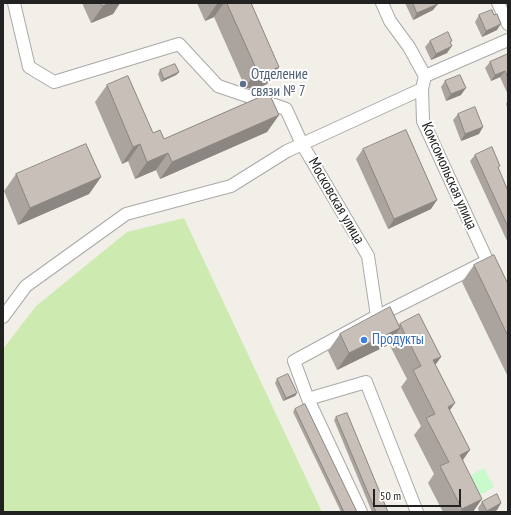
<!DOCTYPE html>
<meta charset="utf-8">
<style>
body{margin:0}
#map{position:relative;width:511px;height:515px;overflow:hidden;background:#f2efe9;font-family:"PT Sans Narrow",sans-serif}
canvas{display:block}
.frame{position:absolute;inset:0;border:4px solid #222;pointer-events:none}
.scale{position:absolute;left:373px;top:489px;width:88px;height:18px;box-sizing:border-box;border:2px solid #222;border-top:0;padding-left:5px;font-size:12px;line-height:14px;white-space:nowrap;color:#222;-webkit-text-stroke:3px #fff;paint-order:stroke}
</style>
<div id="map">
<canvas width="511" height="515"></canvas>
<div class="frame"></div>
<div class="scale">50 m</div>
</div>
<script>
const g = document.querySelector('canvas').getContext('2d');
g.lineJoin = 'round';
function fill(path, color) {
  g.fillStyle = color;
  g.fill(path, 'evenodd');
}
function strokePath(path, color, width, dash) {
  g.strokeStyle = color;
  g.lineWidth = width;
  g.lineCap = dash ? 'butt' : 'round';
  g.setLineDash(dash || []);
  g.stroke(path);
}
function label(font, color, halo, rows, align = 'center') {
  g.font = font + ' "PT Sans Narrow",sans-serif';
  g.lineWidth = 4;
  g.setLineDash([]);
  g.textBaseline = 'middle';
  g.strokeStyle = halo;
  g.fillStyle = color;
  for (const [text, x, y, turn = 0] of rows) {
    g.save();
    g.translate(x, y);
    g.rotate((+turn || 0) * Math.PI / 180);
    g.textAlign = isNaN(turn) ? turn : align;
    if (halo) g.strokeText(text, 0, 0);
    g.fillText(text, 0, 0);
    g.restore();
  }
}
fill(new Path2D(`
 M184,218L322,512H3V349L36,306L127,232Z`), '#cdebb0');
fill(new Path2D(`
 M484,468L494,487L475,498L464,479Z`), '#c8facc');
const minor = new Path2D(`
 M14,3L29,67L54,82L179,44L218,86L286,109L302,144L368,256L377,316L294,361L308,399L366,382L417,512
 M382,3L390,21L409,47L425,76L422,89L423,121L493,273
 M498,3L508,24
 M425,76L508,40
 M378,316L485,262
 M3,317L26,286L126,214L231,186L287,151L422,89
 M308,399L361,512`);
strokePath(minor, '#a9a9a9', 14);
strokePath(minor, '#fff', 12);
fill(new Path2D(`
 M82,3H120L113,14L91,23Z
 M197,3H251L267,84L254,90L245,87L214,17L205,21Z
 M405,3H437L433,10L413,20Z
 M479,15L497,30L482,37L475,22Z
 M430,41L450,44L447,53L431,60L425,47Z
 M508,54V95L500,77L491,81L485,68L490,62Z
 M160,70L179,72L176,75L161,82L158,74Z
 M445,81L461,95L446,101L441,87Z
 M107,85L153,133L164,139L279,115L267,132L160,179L156,170L135,179L128,161L122,164L95,102Z
 M508,100V110L506,104Z
 M458,114L479,134L461,141L453,120Z
 M363,149L431,209L388,229L356,159Z
 M475,155L498,169L508,191V243L470,161Z
 M16,174L101,177L89,194L18,225L4,191Z
 M474,265L508,284V377L462,282Z
 M400,324L441,357L435,364L450,411L463,460L473,512H443L428,483L434,474L414,435L421,426L401,387L407,379L389,344L388,345L337,370L328,351L340,334L399,325Z
 M277,379L297,393L295,396L283,401L275,383Z
 M295,409L357,512H341L293,412Z
 M336,417L388,512H372L334,420Z
 M482,502L501,503L497,510L493,512H479L478,508Z`), '#aba49e');
fill(new Path2D(`
 M109,3H120L113,14L91,23L103,6Z
 M219,3H224L214,17L205,21L217,4Z
 M438,4L433,10L413,20L417,13Z
 M501,24L497,30L482,37L486,31Z
 M452,46L447,53L431,60L436,54Z
 M279,67L267,84L254,90L245,87L257,70Z
 M505,71L500,77L491,81L495,75Z
 M179,72L176,75L161,82L164,79Z
 M466,88L461,95L446,101L451,94Z
 M279,115L267,132L160,179L172,162Z
 M483,127L479,134L461,141L465,134Z
 M140,144L128,161L122,164L133,147Z
 M168,153L156,170L135,179L147,162Z
 M101,177L89,194L18,225L30,208Z
 M437,200L431,209L388,229L394,219Z
 M400,328L388,345L337,370L349,353Z
 M441,357L429,374L433,360Z
 M297,393L295,396L283,401L286,398Z
 M455,403L443,420L448,407Z
 M470,450L458,467L460,455Z
 M482,499L473,512H460L462,509Z
 M501,503L497,510L493,512H486L487,511Z`), '#8b8681');
const building = new Path2D(`
 M101,3H109L103,6Z
 M227,3H251L279,67L266,73L257,70Z
 M413,3H437L438,4L417,13Z
 M492,10L494,15L497,14L501,24L486,31L479,15Z
 M448,32L452,41L450,42L452,46L436,54L430,41Z
 M508,54V78L505,71L495,75L490,62Z
 M175,64L179,72L164,79L160,70Z
 M460,75L466,88L451,94L445,81Z
 M128,76L153,133L160,130L164,139L269,93L279,115L172,162L168,153L147,162L140,144L133,147L107,85Z
 M475,107L483,127L465,134L458,114Z
 M406,130L437,200L394,219L363,149Z
 M86,144L101,177L30,208L16,174Z
 M492,147L500,166L498,167L508,191V227L475,155Z
 M494,255L508,284V336L474,265Z
 M390,307L400,328L349,353L340,334Z
 M419,314L441,357L433,360L455,403L448,407L470,450L460,455L482,499L462,509L440,466L449,462L426,418L435,414L413,370L421,366L400,324Z
 M288,374L297,393L286,398L277,379Z
 M305,404L357,512H344L295,409Z
 M347,413L388,512H376L336,417Z
 M497,494L501,503L487,511L482,502Z`);
fill(building, '#c7bfb8');
strokePath(building, '#8b8681', 1);
for (const [x, y, r, color] of [
 [243,84,4,"#5c6f8a"],
 [364,340,4,"#3f7fe0"]
]) {
  const dot = new Path2D();
  dot.arc(x, y, r, 0, 2 * Math.PI);
  g.fillStyle = color;
  g.fill(dot);
  strokePath(dot, '#fff', 1.5);
}
label('15px', '#4e5e75', '#fff', [
 ["Отделение",251,75],
 ["связи № 7",251,92]
], 'left');
label('15px', '#222', '#fff', [
 ["Комсомольская улица",449,176,66],
 ["Московская улица",336,201,60]
]);
label('15px', '#366cbe', '#fff', [
 ["Продукты",372,340]
], 'left');
</script>
